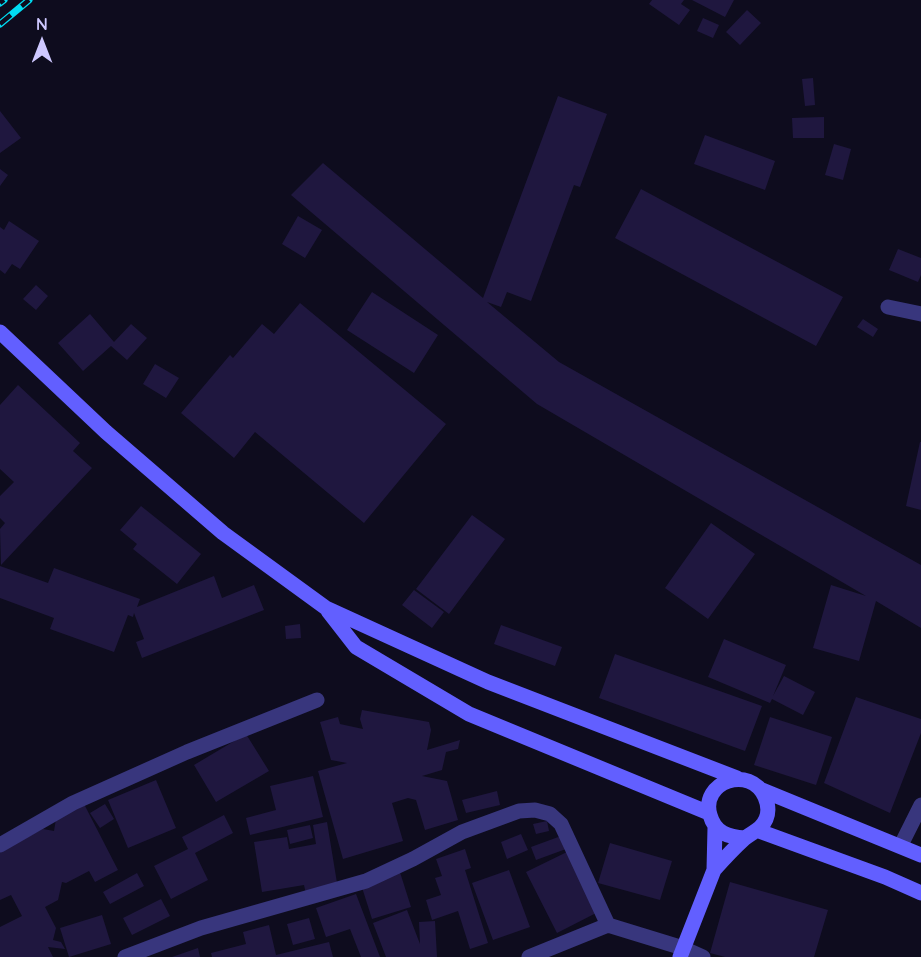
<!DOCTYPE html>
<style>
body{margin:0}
#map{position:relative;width:921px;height:957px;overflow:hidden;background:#0e0c1e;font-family:Quicksand,sans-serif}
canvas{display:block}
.north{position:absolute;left:12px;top:12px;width:60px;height:60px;-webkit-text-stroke:4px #0e0c1e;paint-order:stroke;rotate:0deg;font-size:16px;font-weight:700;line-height:24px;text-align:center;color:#cec8ff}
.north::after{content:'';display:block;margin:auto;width:21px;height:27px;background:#cec8ff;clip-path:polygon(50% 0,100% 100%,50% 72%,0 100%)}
</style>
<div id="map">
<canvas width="921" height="957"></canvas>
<div class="north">N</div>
</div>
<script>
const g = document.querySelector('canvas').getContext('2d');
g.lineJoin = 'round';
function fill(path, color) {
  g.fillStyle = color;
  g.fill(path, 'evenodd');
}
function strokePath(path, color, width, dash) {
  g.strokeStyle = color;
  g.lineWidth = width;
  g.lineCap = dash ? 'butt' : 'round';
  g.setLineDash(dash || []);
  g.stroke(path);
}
fill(new Path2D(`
 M652,0H684L681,4L690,10L679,25L649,4Z
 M692,0H734L725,17Z
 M747,10L761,23L740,45L726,32Z
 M703,18L719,25L713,38L697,31Z
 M813,78L815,105L805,106L802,79Z
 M558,96L607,114L580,187L574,185L531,301L507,292L501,307L487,302L559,362L921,565V628L876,601L859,661L813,648L831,585L866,596L537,404L291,195L323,163L483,298Z
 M0,111L21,138L0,153Z
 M824,117V138H793L792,118Z
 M705,135L775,161L765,190L694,164Z
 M834,144L851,149L843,180L825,175Z
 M0,169L8,175L0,186Z
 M641,189L843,297L816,346L615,238Z
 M298,216L322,230L305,258L282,244Z
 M9,221L39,241L20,269L12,264L5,274L0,270V227L4,230Z
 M898,249L921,258V275L918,282L889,270Z
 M36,285L48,296L36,310L23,299Z
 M372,292L438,335L414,373L347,330Z
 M300,303L446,424L364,523L255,432L234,458L181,413L230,355L233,358L262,324L274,334Z
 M90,314L114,342L131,324L147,338L127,360L111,346L83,371L58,343Z
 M863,319L878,329L873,337L857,327Z
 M155,364L179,378L166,398L143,384Z
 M18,385L80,443L73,451L92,468L1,565L0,529L5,523L0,518V496L14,482L0,469V405Z
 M920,442H921V510L906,506Z
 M141,506L201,554L177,584L133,549L137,544L120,530Z
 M472,515L505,539L449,614L416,589Z
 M711,523L755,554L708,619L665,588Z
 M0,566L48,583L54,568L140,599L137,607L214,576L222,598L254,585L264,610L142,658L136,642L144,639L134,613L133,617L128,615L114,652L50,629L54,618L0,598Z
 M414,590L444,612L432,628L402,605Z
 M300,624L301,638L286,639L285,626Z
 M501,625L562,647L555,666L494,644Z
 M724,639L786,665L773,696L784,676L815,692L803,715L772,699L770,703L708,677Z
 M615,654L762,706L745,751L599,698Z
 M856,697L921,719V733L890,813L824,783Z
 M362,710L429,722L431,730L427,750L460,740L458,749L446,752L442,770L422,776L447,781L458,820L425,830L416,800L408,798L392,803L403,841L343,859L318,771L347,763L331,760L320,722L338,717L340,724L363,729L360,719Z
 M770,717L832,737L816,785L754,765Z
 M246,734L269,771L216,802L194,765Z
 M313,776L323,817L250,835L246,818L276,810L270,786Z
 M156,780L176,828L128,848L108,800Z
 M497,791L500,805L466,813L462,800Z
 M84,804L118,870L95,882L89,871L66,883L62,882L58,900L45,907L56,928L53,940L61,942L65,949L48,947L53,957H0V927L22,916L11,895L0,900V851L43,829L54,831L56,819Z
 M105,804L114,819L100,828L90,813Z
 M224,815L233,833L195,853L208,880L171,899L154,866L188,849L182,837Z
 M547,821L549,831L536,834L533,824Z
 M327,822L338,889L306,894L304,885L262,892L254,842L287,837L289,849L316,844L313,825Z
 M310,825L313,838L290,844L287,830Z
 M521,834L528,850L507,859L501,842Z
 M561,836L566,849L536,860L531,847Z
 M610,843L672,861L660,900L598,883Z
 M465,849L471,868L465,870L488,943L470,949L458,911L432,920L426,900L441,895L435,878L442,876L436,859Z
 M569,851L600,911L557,933L526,872Z
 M398,866L411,907L372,919L359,878Z
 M509,870L530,927L493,940L472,883Z
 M137,873L144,886L110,904L103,892Z
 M730,882L828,910L814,957H725L710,953Z
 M356,894L380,957H361L350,929L326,937L316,908Z
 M161,899L170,916L132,935L123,918Z
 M407,910L420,944L419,922L435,921L437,957H386L373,923Z
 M102,915L111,944L69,957L60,928Z
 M309,918L315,939L293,945L287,924Z
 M269,925L276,955L329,942L333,957H212L211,953L246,944L243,932Z
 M198,948L200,957H172Z`), '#1f173f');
strokePath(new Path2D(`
 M888,307L921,314
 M0,845L73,803L187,752L317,700
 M901,845L921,805
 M125,957L201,928L366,881L413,859L462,832L519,811L535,810L550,814L561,824L608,925
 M529,957L608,925L683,948L703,957`), '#38367d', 15);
strokePath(new Path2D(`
 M0,332L106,432L223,533L326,608L488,682L737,778
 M328,611L356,647L469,714L709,813
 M762,790L921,855
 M759,831L885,877L921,893
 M714,870C723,860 732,850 743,840C751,832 761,831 766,819C769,812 768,804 765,797C750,764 700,782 710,815C715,833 728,837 745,838
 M680,957L714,870L715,828`), '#625fff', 15);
const rail = new Path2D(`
 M0,3L4,0
 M0,24L29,0`);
strokePath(rail, '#00ddf3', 7);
strokePath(rail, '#0e0c1e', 4.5, [14]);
</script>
